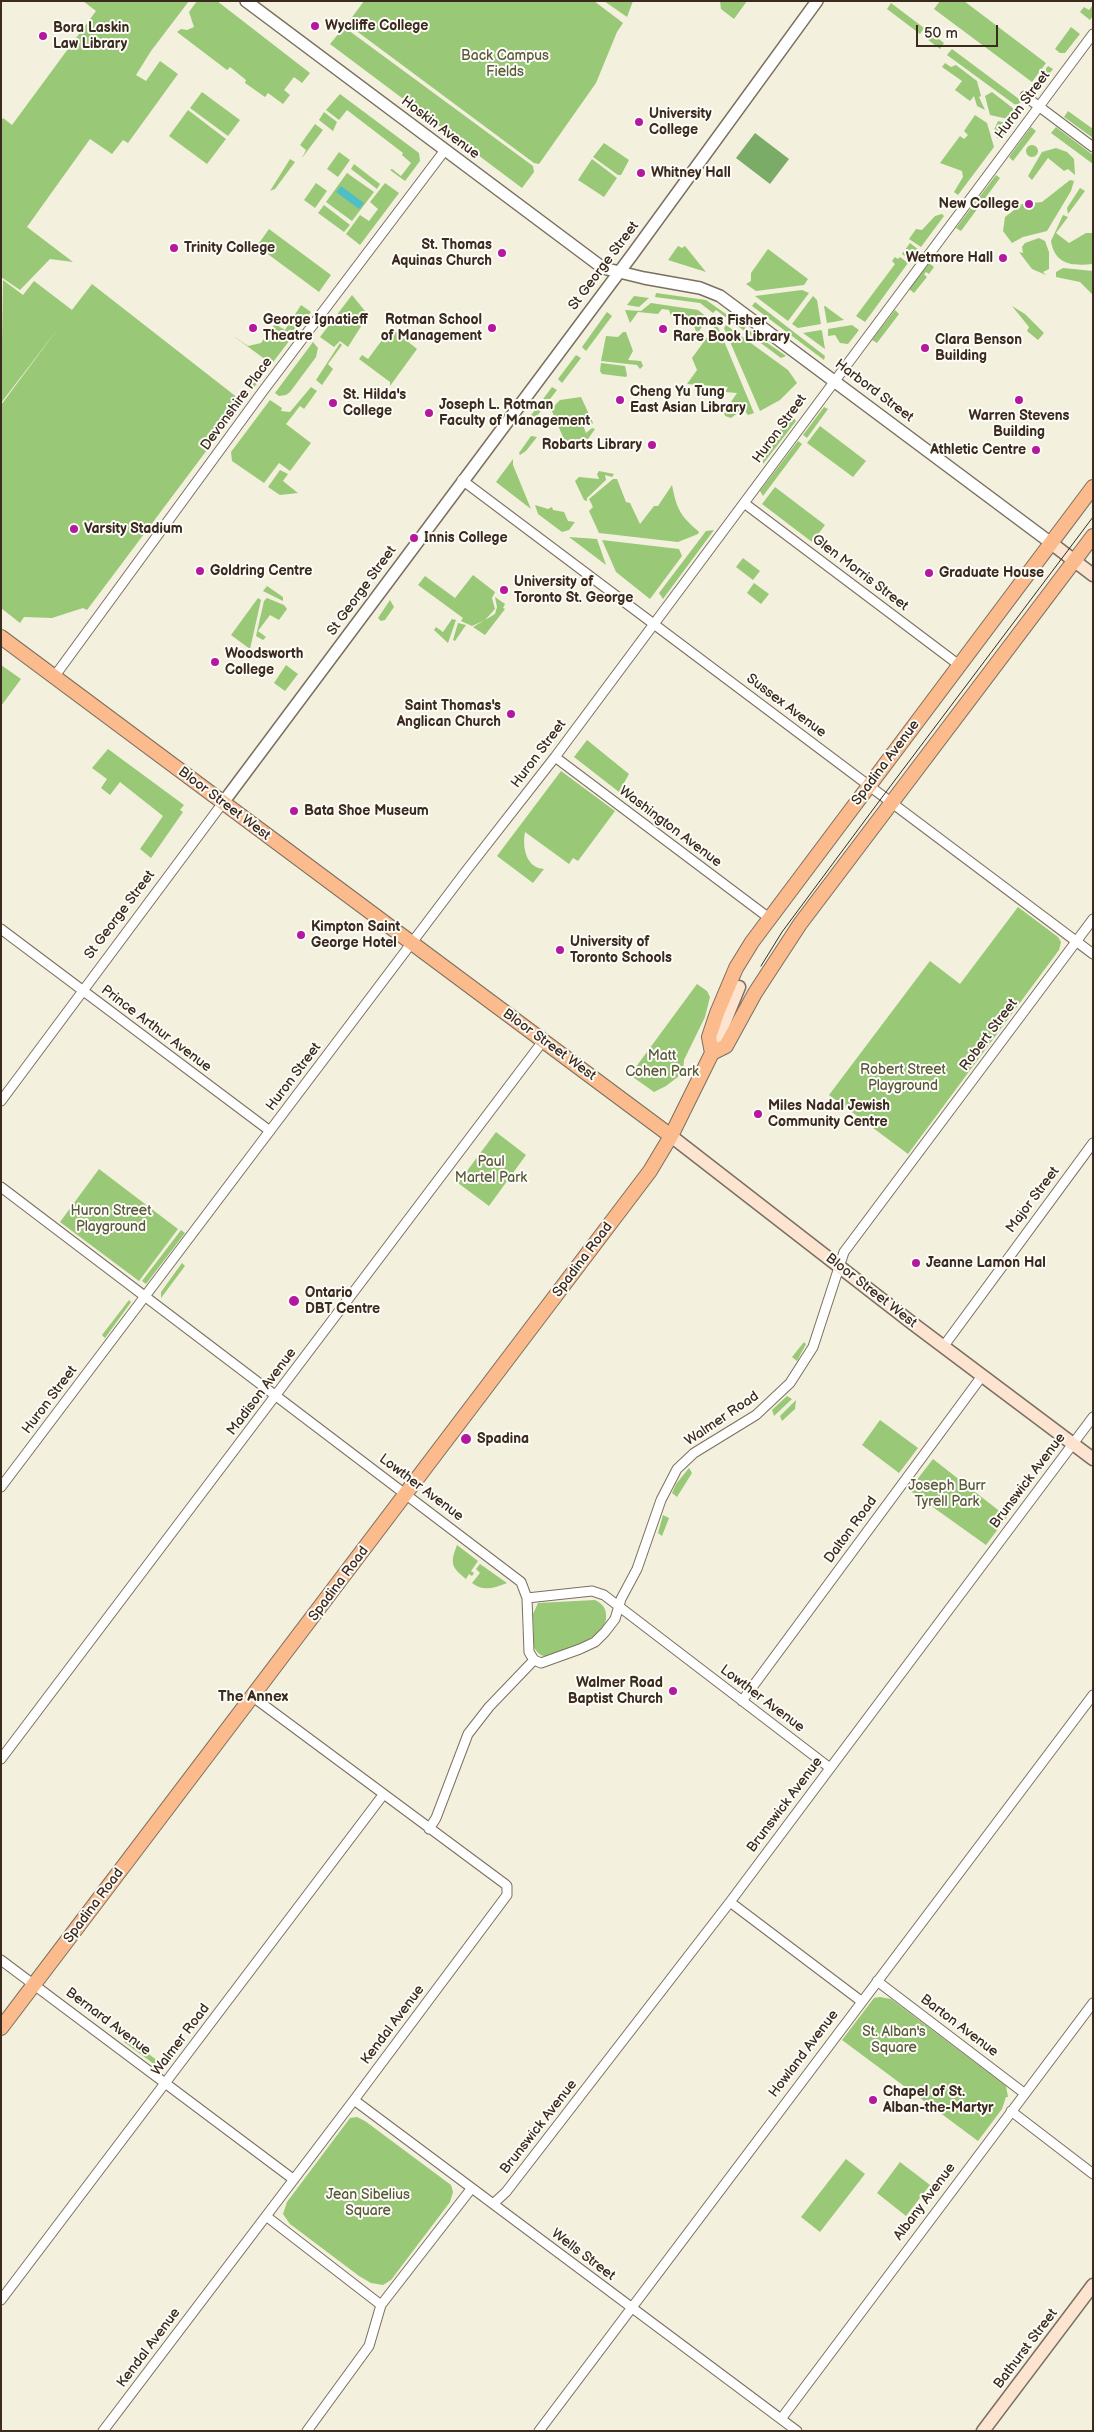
<!DOCTYPE html>
<style>
body{margin:0}
#map{position:relative;width:1094px;height:2432px;overflow:hidden;background:#f3f0dd;font-family:"Balsamiq Sans",sans-serif}
canvas{display:block}
.frame{position:absolute;inset:0;border:2px solid #3b2a1e;pointer-events:none}
.scale{position:absolute;left:916px;top:25px;width:82px;height:22px;box-sizing:border-box;border:2px solid #3b2a1e;border-top:0;padding-left:6px;font-size:15px;line-height:18px;white-space:nowrap;color:#3b2a1e;-webkit-text-stroke:4px #fdfcf7;paint-order:stroke}
</style>
<div id="map">
<canvas width="1094" height="2432"></canvas>
<div class="frame"></div>
<div class="scale">50 m</div>
</div>
<script>
const g = document.querySelector('canvas').getContext('2d');
g.lineJoin = 'round';
function fill(path, color) {
  g.fillStyle = color;
  g.fill(path, 'evenodd');
}
function strokePath(path, color, width, dash) {
  g.strokeStyle = color;
  g.lineWidth = width;
  g.lineCap = dash ? 'butt' : 'round';
  g.setLineDash(dash || []);
  g.stroke(path);
}
function label(font, color, halo, rows, align = 'center') {
  g.font = font + ' "Balsamiq Sans",sans-serif';
  g.lineWidth = 4;
  g.setLineDash([]);
  g.textBaseline = 'middle';
  g.strokeStyle = halo;
  g.fillStyle = color;
  for (const [text, x, y, turn = 0] of rows) {
    g.save();
    g.translate(x, y);
    g.rotate((+turn || 0) * Math.PI / 180);
    g.textAlign = isNaN(turn) ? turn : align;
    if (halo) g.strokeText(text, 0, 0);
    g.fillText(text, 0, 0);
    g.restore();
  }
}
fill(new Path2D(`
 M83,1H189L151,51L136,75L146,81L160,61L178,74L128,143L123,140L112,154L90,139L27,227L73,262L50,259L20,290L1,277V121L3,118L12,125L96,11Z
 M197,1H217L310,73L302,83L294,77L284,90L290,95L283,104L268,93L265,97L245,83L246,80L230,67L227,70L177,32L181,29L187,30L194,27L189,12Z
 M364,1H594L623,23L617,32L596,83L539,164L534,163L347,24Z
 M604,1H633L627,17Z
 M720,1H747L734,19L721,9Z
 M940,1H964L1046,63L1032,82L934,9Z
 M891,3L924,28L920,34L887,9Z
 M1093,5V16L1090,20L1080,12L1084,7L1089,10Z
 M344,27L533,166L534,172L522,188L330,44Z
 M1071,27L1080,34L1065,53H1060L1055,49Z
 M931,33L944,43L940,49L927,39Z
 M952,49L1019,99L1021,102L1017,105L1014,104L947,55Z
 M945,63L951,67L956,65L977,81L981,96L979,97L985,110L977,106L974,96L970,101L955,90L962,81L942,67Z
 M1048,66L1053,69L1044,81L1036,82Z
 M202,92L240,120L228,136L190,108Z
 M992,92L1014,109L1008,119L990,115L985,96Z
 M340,94L419,153L420,161L405,181L390,170L392,169L401,176L411,163L402,155L403,153L347,110L339,120L326,110Z
 M188,110L226,139L207,164L169,136Z
 M1068,111L1093,129V138L1064,117Z
 M324,112L337,122L333,131L319,120Z
 M975,115L987,123L994,147L958,195L954,192L963,177L962,171L940,163L960,136L964,139L968,135L964,131Z
 M998,121L1006,123L1008,130L1001,139L997,138L994,130Z
 M315,124L323,130L302,158L306,150L300,145Z
 M1031,127L1036,131L1013,161L1009,157Z
 M1056,127L1093,155V164L1051,133Z
 M604,143L629,160L621,175H618L593,157Z
 M1026 151a6 6 0 1 1 12 0a6 6 0 1 1-12 0Z
 M1056,148L1067,152L1074,159L1075,175L1068,169L1064,171L1048,158L1032,180L1028,176L1042,152Z
 M339,152L350,160L338,177L327,169Z
 M290,159L295,162L275,189L270,191Z
 M592,159L617,178L604,197L578,180Z
 M354,164L380,184L377,189L351,169Z
 M347,173L374,192L352,221L326,202Z
 M996,175L1000,178L961,231L956,228Z
 M1070,180L1074,181L1071,191L1047,231L1023,237L1012,243L1003,231L1005,217L1022,204L1042,202Z
 M316,183L327,191L315,208L304,200Z
 M385,183L399,193L360,245L346,234L360,215L369,221L378,209L370,202Z
 M1080,188L1085,191L1068,214L1067,208Z
 M324,205L350,225L344,232L318,213Z
 M942,214L944,216L921,247L909,239L916,229L922,230L935,216Z
 M1063,215L1068,217L1056,233L1069,243L1086,233H1093V264C1072,266 1055,265 1051,241Z
 M269,229L331,275L319,292L257,246Z
 M1039,238L1045,241L1049,252V269L1043,272L1046,275L1032,269L1019,252L1023,253L1022,247L1025,243Z
 M910,243L919,250L911,261L902,254Z
 M678,246L682,248L685,246L706,272L668,260Z
 M768,249L808,279L804,285L756,291L746,284L751,281V273Z
 M895,257L898,259L900,257L908,263L865,322L856,316L895,264L892,261Z
 M929,263L934,267L929,274L926,272L924,274L927,277L914,293L909,289Z
 M1063,268L1093,271V295L1080,282L1056,277V272Z
 M3,280L23,295L34,281L72,310L65,319L92,284L243,402L87,610L83,608L52,618L24,617L20,623L1,608V405L60,326L1,403Z
 M802,290L809,293L788,321L755,296Z
 M656,293L706,300L786,356L781,358L716,310L713,313L700,303L655,297Z
 M352,295L365,311L367,317L348,347L340,341L334,347L320,337Z
 M634,296L649,298L639,307L627,305Z
 M813,296L817,300L821,324L798,328L792,324Z
 M755,302L825,356L824,360L752,306Z
 M651,303L698,310L708,318L697,334L691,318L671,316L669,310L662,309L658,314L638,312L630,323L625,310L641,311Z
 M301,305L311,312L252,390L247,387L266,360L232,335L248,346L261,343L275,324L285,330Z
 M824,306H825L844,320L827,323Z
 M1012,306L1025,314L1044,333L1038,340L1027,331L1029,327Z
 M895,310L899,314L877,343L872,340Z
 M607,312L612,316L586,351L582,347Z
 M716,325L719,329L754,413L748,415L743,409L731,418L725,416L724,412L737,393L725,392L728,387L687,384L697,370L692,358Z
 M726,325L788,370L797,383L780,400L760,411L724,328Z
 M852,325L859,330L848,344L840,343L835,335L828,336V329Z
 M391,328L417,349L390,386V382L359,359L362,355L368,359Z
 M822,331L825,349L803,333L821,330Z
 M623,332H626L633,351L628,360L641,361L643,366L640,369L637,365L601,361L606,336L618,337Z
 M313,342L318,348L316,357L290,392L286,395L279,396L275,393Z
 M340,343L342,345L328,364L333,369L322,385L316,380Z
 M576,355L581,358L562,383L558,379Z
 M601,363L625,366L627,375L626,377L602,374L600,371Z
 M311,387L317,391L304,409L300,406L286,424L311,443L290,471L279,463L264,483L232,461L231,452L270,400L282,408L281,411L290,412Z
 M552,387L557,390L530,425L526,422Z
 M581,397L593,423L591,425H583L586,433L592,428L595,429L588,439L581,438L575,446L566,444L551,409L560,400Z
 M824,407L828,409L807,438L803,435Z
 M792,415L796,421L763,464C763,446 781,429 792,415Z
 M820,426L866,461L853,477L807,443Z
 M531,436L537,437L526,451L520,455L519,453Z
 M798,441L802,444L763,496L760,491Z
 M513,459V465L531,509L496,482Z
 M280,470L288,474L283,481L298,493L280,495L268,487Z
 M599,471L614,474L612,477L605,475L606,480L587,498V501L584,500L575,481L579,477L599,479L597,474Z
 M613,479H617L626,502L630,503L640,524L654,506H658L672,485C677,511 681,516 699,532L698,534L678,542L599,533L589,511L593,507L589,499Z
 M775,487L825,525L812,542L762,504Z
 M535,505L548,509L552,507L553,510L564,512L568,521L575,522L569,530L562,532L538,514Z
 M714,530L663,599L659,593L706,531Z
 M569,537L597,539L606,565Z
 M602,540L679,549L682,556L650,599L616,572Z
 M743,558L760,571L753,580L736,567Z
 M473,575L495,592L492,598L495,609L485,620L472,626L461,621L463,618L418,585L425,576L455,598Z
 M754,583L769,594L761,604L747,593Z
 M267,586L283,597V601L263,591Z
 M495,597L505,604L503,608L505,609L485,635L473,627L495,614L497,607Z
 M258,598L261,600L250,649L231,635Z
 M267,598L284,605L287,609L279,620L270,615L258,631L266,637L263,640L256,636L264,601Z
 M390,600L394,607L385,620L381,621L378,618Z
 M452,619L456,620L448,643L434,630L436,627L443,632Z
 M458,623L466,625L455,641L453,640Z
 M1,665L21,679L1,706Z
 M286,665L298,674L285,691L274,683Z
 M587,740L629,774L619,792L574,757Z
 M108,749L184,805L180,810L183,812L151,858L140,849L163,816L120,782L110,795L101,788L107,779L92,768Z
 M561,771L615,811L578,861L573,858L569,864L525,832C522,847 526,868 544,869L533,883L497,856Z
 M1018,907L1058,937L1061,942L1059,950L908,1154L829,1095L930,961L960,984Z
 M697,984L707,991L710,997L705,1017L684,1060L683,1073L666,1086L654,1092L630,1075Z
 M496,1132L526,1155L489,1206L458,1183Z
 M99,1169L178,1229L139,1281L60,1222Z
 M181,1230L185,1233L146,1284L142,1281Z
 M182,1263L185,1266L161,1298V1292Z
 M129,1300L131,1302L129,1305L105,1338L102,1335Z
 M804,1342L806,1344L797,1361L792,1357Z
 M787,1396L792,1399L774,1416L772,1410Z
 M796,1400L795,1409L782,1421L780,1416Z
 M880,1420L918,1448L899,1473L862,1445Z
 M933,1459L1007,1517L986,1545L909,1490Z
 M689,1468L692,1473L677,1497L672,1493L676,1484Z
 M663,1515L669,1518L662,1536L658,1533Z
 M457,1545L478,1561L471,1571L474,1573L472,1576L469,1574L466,1579C451,1567 450,1563 457,1545Z
 M480,1564L507,1583C494,1588 484,1592 472,1583L480,1573L476,1569Z
 M595,1600C601,1603 606,1607 606,1615C609,1638 565,1649 548,1656C541,1657 537,1653 534,1647L533,1614L538,1603Z
 M880,1997L891,1999L1006,2086L1008,2097H1006L1002,2109L978,2141L842,2040L874,1998Z
 M125,2036L158,2061V2067L124,2042Z
 M357,2117L365,2121L451,2185L453,2192L450,2202L391,2280L383,2285L371,2283L359,2276L290,2224L283,2214L287,2202L350,2118Z
 M846,2159L865,2174L820,2232L801,2217Z
 M900,2162L930,2185L906,2216L877,2193Z`), '#99c877');
fill(new Path2D(`
 M755,133L789,159L770,184L736,158Z`), '#7aac68');
fill(new Path2D(`
 M341,186L364,203L359,209L336,192Z`), '#50bfc5');
const minor = new Path2D(`
 M1025,96L1093,147
 M462,480L1093,954
 M744,503L959,665
 M54,677L263,391L445,150
 M555,757L769,918
 M1,929L270,1131
 M1,1101L222,804
 M1,1187L521,1582L527,1598L529,1652L534,1660L541,1663L580,1649L595,1642L605,1632L615,1619L621,1599L637,1569L661,1500L677,1469L694,1453L756,1415L790,1383L813,1347L844,1252L1093,919
 M943,1347L1093,1143
 M1,1487L466,871L555,757L1093,34
 M527,1598L592,1591L604,1595L830,1768
 M742,1701L982,1376
 M1,1759L543,1041
 M429,1829L436,1818L468,1734L489,1707L534,1660
 M730,1902L861,2001
 M1,1960L293,2179
 M877,1981L1024,2093
 M354,2100L797,2431
 M1011,2111L1093,2174
 M493,2204L506,2192L730,1902L1093,1417
 M266,2216L381,2305
 M1,2300L383,1795
 M781,2419L1093,2003
 M103,2431L354,2100L507,1895V1886L505,1884L253,1697
 M307,2431L369,2346L381,2305L471,2189
 M539,2431L1093,1695`);
const tertiary = new Path2D(`
 M246,1L603,268L644,278L700,288L720,296L1051,543
 M222,804L632,255L817,1`);
const secondary = new Path2D(`
 M1051,543L1093,575
 M712,1053L739,987
 M671,1136L912,1323L1093,1459
 M983,2431L1093,2285`);
const primary = new Path2D(`
 M1,637L671,1136
 M712,1053L709,1037L717,1013L736,968L752,942L1093,487
 M1,2028L650,1171L671,1136L712,1053L726,1046L755,993L800,924L1093,536`);
strokePath(minor, '#7b6f61', 11);
strokePath(tertiary, '#7b6f61', 14);
strokePath(secondary, '#7b6f61', 15);
strokePath(primary, '#7b6f61', 16);
strokePath(minor, '#fff', 9);
strokePath(tertiary, '#fff', 11);
strokePath(secondary, '#fde4d1', 12);
strokePath(primary, '#fbbb8c', 14);
strokePath(new Path2D(`
 M761,966L782,932L883,796L1093,517`), '#3b2a1e', 1);
for (const [x, y, r, color] of [
 [315,26,5,"#b5179e"],
 [43,36,5,"#b5179e"],
 [639,122,5,"#b5179e"],
 [641,173,5,"#b5179e"],
 [1029,204,5,"#b5179e"],
 [174,248,5,"#b5179e"],
 [502,253,5,"#b5179e"],
 [1003,258,5,"#b5179e"],
 [253,328,5,"#b5179e"],
 [492,328,5,"#b5179e"],
 [663,329,5,"#b5179e"],
 [925,348,5,"#b5179e"],
 [620,400,5,"#b5179e"],
 [1019,400,5,"#b5179e"],
 [333,403,5,"#b5179e"],
 [429,413,5,"#b5179e"],
 [652,445,5,"#b5179e"],
 [1036,450,5,"#b5179e"],
 [74,529,5,"#b5179e"],
 [414,538,5,"#b5179e"],
 [200,571,5,"#b5179e"],
 [929,573,5,"#b5179e"],
 [504,590,5,"#b5179e"],
 [215,662,5,"#b5179e"],
 [511,714,5,"#b5179e"],
 [294,811,5,"#b5179e"],
 [301,935,5,"#b5179e"],
 [560,950,5,"#b5179e"],
 [758,1114,5,"#b5179e"],
 [916,1263,5,"#b5179e"],
 [294,1301,6,"#b5179e"],
 [466,1439,6,"#b5179e"],
 [673,1691,5,"#b5179e"],
 [873,2100,5,"#b5179e"]
]) {
  const dot = new Path2D();
  dot.arc(x, y, r, 0, 2 * Math.PI);
  g.fillStyle = color;
  g.fill(dot);
  strokePath(dot, '#fdfcf7', 2);
}
label('bold 14px', '#3b2a1e', '#fdfcf7', [
 ["Wycliffe College",325,26],
 ["Bora Laskin",53,28],
 ["Law Library",53,44],
 ["University",649,114],
 ["College",649,130],
 ["Whitney Hall",651,173],
 ["New College",1019,204,"right"],
 ["St. Thomas",492,245,"right"],
 ["Aquinas Church",492,261,"right"],
 ["Trinity College",184,248],
 ["Wetmore Hall",993,258,"right"],
 ["George Ignatieff",263,320],
 ["Theatre",263,336],
 ["Rotman School",482,320,"right"],
 ["of Management",482,336,"right"],
 ["Thomas Fisher",673,321],
 ["Rare Book Library",673,337],
 ["Clara Benson",935,340],
 ["Building",935,356],
 ["Cheng Yu Tung",630,392],
 ["East Asian Library",630,408],
 ["St. Hilda's",343,395],
 ["College",343,411],
 ["Joseph L. Rotman",439,405],
 ["Faculty of Management",439,421],
 ["Warren Stevens",1019,416,"center"],
 ["Building",1019,432,"center"],
 ["Robarts Library",642,445,"right"],
 ["Athletic Centre",1026,450,"right"],
 ["Varsity Stadium",84,529],
 ["Innis College",424,538],
 ["Goldring Centre",210,571],
 ["Graduate House",939,573],
 ["University of",514,582],
 ["Toronto St. George",514,598],
 ["Woodsworth",225,654],
 ["College",225,670],
 ["Saint Thomas's",501,706,"right"],
 ["Anglican Church",501,722,"right"],
 ["Bata Shoe Museum",304,811],
 ["Kimpton Saint",311,927],
 ["George Hotel",311,943],
 ["University of",570,942],
 ["Toronto Schools",570,958],
 ["Miles Nadal Jewish",768,1106],
 ["Community Centre",768,1122],
 ["Jeanne Lamon Hal",926,1263],
 ["Ontario",305,1293],
 ["DBT Centre",305,1309],
 ["Spadina",477,1439],
 ["Walmer Road",663,1683,"right"],
 ["Baptist Church",663,1699,"right"],
 ["Chapel of St.",883,2092],
 ["Alban-the-Martyr",883,2108]
], 'left');
label('14px', '#575939', '#fdfcf7', [
 ["Back Campus",505,56],
 ["Fields",505,72],
 ["Matt",662,1056],
 ["Cohen Park",662,1072],
 ["Robert Street",903,1070],
 ["Playground",903,1086],
 ["Paul",491,1162],
 ["Martel Park",491,1178],
 ["Huron Street",111,1211],
 ["Playground",111,1227],
 ["Joseph Burr",947,1486],
 ["Tyrell Park",947,1502],
 ["St. Alban's",894,2032],
 ["Square",894,2048],
 ["Jean Sibelius",368,2195],
 ["Square",368,2211]
]);
label('14px', '#3b2a1e', '#fdfcf7', [
 ["Huron Street",1023,105,-53],
 ["Hoskin Avenue",440,128,37],
 ["St George Street",604,266,-53],
 ["Harbord Street",874,391,37],
 ["Devonshire Place",237,404,-54],
 ["Huron Street",780,429,-54],
 ["Glen Morris Street",860,573,37],
 ["St George Street",362,591,-54],
 ["Sussex Avenue",786,706,37],
 ["Huron Street",539,754,-53],
 ["Spadina Avenue",886,763,-53],
 ["Bloor Street West",224,804,37],
 ["Washington Avenue",670,827,37],
 ["St George Street",120,915,-53],
 ["Prince Arthur Avenue",156,1029,37],
 ["Robert Street",989,1035,-53],
 ["Bloor Street West",549,1045,36],
 ["Huron Street",294,1077,-53],
 ["Major Street",1033,1200,-53],
 ["Spadina Road",583,1260,-53],
 ["Bloor Street West",871,1291,38],
 ["Madison Avenue",262,1392,-53],
 ["Huron Street",50,1400,-53],
 ["Walmer Road",722,1419,-34],
 ["Brunswick Avenue",1028,1481,-53],
 ["Lowther Avenue",421,1488,37],
 ["Dalton Road",851,1530,-54],
 ["Spadina Road",339,1584,-53],
 ["Lowther Avenue",762,1699,37],
 ["Brunswick Avenue",785,1805,-53],
 ["Spadina Road",94,1906,-53],
 ["Bernard Avenue",108,2022,37],
 ["Kendal Avenue",393,2025,-53],
 ["Barton Avenue",959,2026,37],
 ["Walmer Road",181,2040,-53],
 ["Howland Avenue",804,2054,-53],
 ["Brunswick Avenue",539,2127,-52],
 ["Albany Avenue",925,2202,-53],
 ["Wells Street",583,2255,37],
 ["Kendal Avenue",149,2348,-53],
 ["Bathurst Street",1026,2349,-53]
]);
label('bold 15px', '#3b2a1e', '#fdfcf7', [
 ["The Annex",253,1697]
]);
</script>
